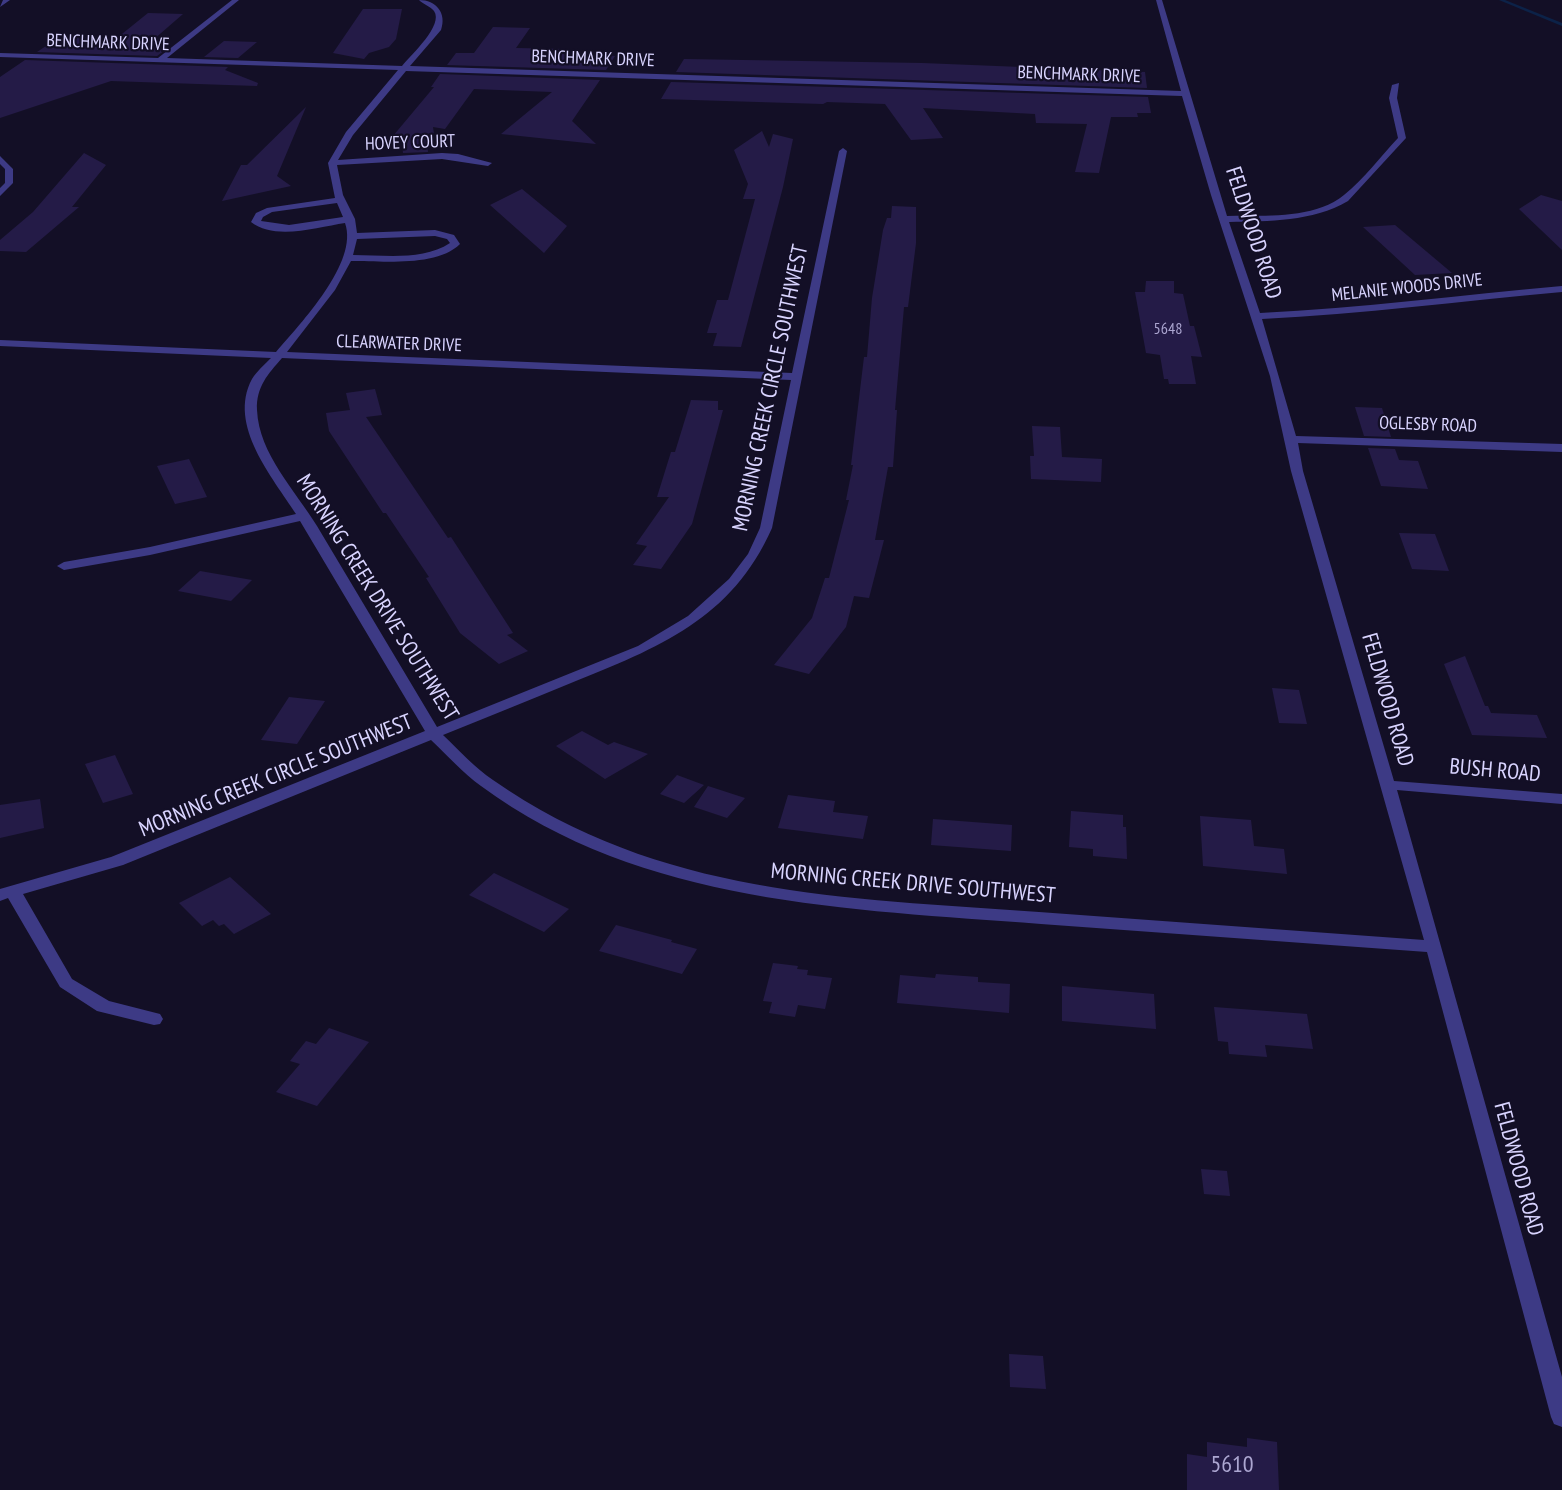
<!DOCTYPE html>
<style>
body{margin:0}
canvas{display:block;background:#130f26}
</style>
<canvas width="1562" height="1490"></canvas>
<script>
const g = document.querySelector('canvas').getContext('2d');
g.lineJoin = 'round';
function fill(path, color) {
  g.fillStyle = color;
  g.fill(path, 'evenodd');
}
function label(font, color, halo, rows, align = 'center') {
  g.font = font + ' "PT Sans Narrow",sans-serif';
  g.lineWidth = 4.5;
  g.setLineDash([]);
  g.textBaseline = 'middle';
  g.strokeStyle = halo;
  g.fillStyle = color;
  for (const [text, x, y, turn = 0] of rows) {
    g.save();
    g.translate(x, y);
    g.rotate((+turn || 0) * Math.PI / 180);
    g.textAlign = isNaN(turn) ? turn : align;
    if (halo) g.strokeText(text, 0, 0);
    g.fillText(text, 0, 0);
    g.restore();
  }
}
fill(new Path2D(`
 M1499,0H1505L1562,23V26Z`), '#0c2248');
fill(new Path2D(`
 M363,9H402L396,39L389,47L369,53L364,59L333,53Z
 M148,13L183,14L153,40L169,47L157,56L37,52L61,36L117,38Z
 M493,27L530,28L516,48L566,49L564,52L615,56L606,70L447,65L456,53H474Z
 M224,41L257,42L238,58L204,57Z
 M684,59L922,63L1145,72L1147,88L676,72Z
 M25,60L228,67L225,70L258,83L257,86L111,81L0,118V77Z
 M440,74L600,80L572,121L596,144L501,134L552,92L474,89L445,129L433,127L434,134L426,135L428,152L403,153L401,136H393L434,87H431Z
 M671,82L1148,97L1151,113H1137L1138,117H1111L1099,173L1075,172L1087,124L1036,123L1035,114L923,108L943,138L911,140L885,104L827,102L823,104L661,99Z
 M306,107L277,176L291,186L222,201L241,165H247Z
 M762,131L769,147L773,134L793,139L783,187L741,347L713,346L717,333H707L717,300H728L755,199H743L748,184L734,150Z
 M84,153L106,165L72,207H79L26,252L0,251V240L33,212Z
 M522,189L567,226L544,253L490,205Z
 M1541,195L1562,201V250L1519,209Z
 M892,206L916,207V243L908,307H904L895,410H897L893,467H888L875,540H884L869,598L854,596L846,627L809,674L774,665L812,618L825,578H829L849,500H846L853,465H851L864,357H867L872,298L883,230L887,218H891Z
 M1395,225L1452,273L1415,275L1363,227Z
 M1146,281H1174V293L1183,294L1190,326H1194L1202,357L1191,356L1196,384H1169L1168,379H1164L1160,355L1146,353L1135,292H1145Z
 M375,389L382,415L366,417L448,538L451,537L513,633L507,635L528,651L499,664L460,633L426,578L429,577L386,513H383L329,431L326,413L350,410L346,393Z
 M691,400L718,401V410H723L692,524L661,569L633,565L647,546L636,544L669,497H657L671,452H675Z
 M1355,407L1382,408L1391,437L1364,436Z
 M1032,426L1060,427L1062,457L1102,459L1101,482L1031,479L1030,456H1034Z
 M1368,448L1395,449L1399,460L1418,461L1428,489L1381,486Z
 M189,459L207,497L175,504L157,466Z
 M1399,533L1435,534L1449,571L1412,569Z
 M200,571L252,580L231,601L178,591Z
 M1465,656L1485,706H1488L1491,713L1537,715L1547,738L1472,735L1444,664Z
 M1272,688L1299,690L1307,724L1279,723Z
 M289,697L325,701L297,744L261,740Z
 M582,731L608,745L614,742L648,754L605,779L556,746Z
 M115,755L133,794L103,803L85,764Z
 M677,775L704,785L684,803L660,794Z
 M708,786L745,798L727,818L694,807Z
 M788,795L835,801L833,812L868,816L863,839L778,828Z
 M40,799L44,828L0,838V805Z
 M1071,811L1123,815V827H1126L1127,859L1093,856V849L1069,847Z
 M1200,816L1251,820L1254,846L1284,849L1287,874L1203,866Z
 M933,819L1012,825L1011,851L931,845Z
 M494,873L538,894L569,909L544,932L469,895Z
 M230,877L271,914L234,934L224,924L219,926L213,920L202,926L179,903Z
 M616,925L672,940L671,942L697,949L682,974L599,951Z
 M773,963L798,966L797,969L808,970L807,975L832,978L825,1009L798,1005L795,1017L769,1013L772,1002L763,1001Z
 M936,974L978,977V982L1010,984L1009,1013L897,1003L900,975L935,978Z
 M1062,986L1154,994L1156,1029L1062,1021Z
 M1214,1007L1307,1014L1313,1049L1265,1045L1267,1057L1229,1054L1228,1042L1218,1041Z
 M329,1028L369,1042L317,1106L276,1092L300,1064L290,1061L306,1041L316,1044Z
 M1201,1169L1227,1171L1230,1196L1204,1194Z
 M1009,1354L1043,1356L1046,1389L1010,1387Z
 M1247,1438L1277,1442L1279,1490H1187V1454L1207,1457V1442L1247,1447Z`), '#241b47');
fill(new Path2D(`
 M3,0H10L0,7Z
 M232,0H239L167,58L402,66C411,55 444,25 434,11C430,6 423,4 419,0C436,0 447,13 441,30L410,66L1181,91L1156,0H1162L1227,216C1264,215 1313,220 1344,195C1364,179 1380,157 1398,138L1389,98L1392,85L1399,83L1397,98L1406,138L1348,201C1312,222 1269,221 1229,222L1260,313C1361,308 1461,295 1562,286V292C1462,301 1362,314 1262,319L1296,436L1562,444V452L1298,443L1303,471L1394,781L1562,794V804L1397,790L1562,1377V1427L1554,1424L1551,1417L1427,952C1298,943 1170,933 1041,924C849,909 642,905 481,786C463,773 447,755 431,740L123,865L23,894L72,979L109,1001L160,1014L163,1019L160,1024L154,1025L97,1011L60,987L8,898L0,901V889L111,857L425,731L300,521L150,555L64,570L57,566L64,562L150,547L296,514C273,478 227,425 252,379C257,371 265,364 271,358L0,346V340L276,352C301,323 359,262 345,223C318,227 275,241 251,222L256,213L267,208L335,198L328,163L346,132L398,70L0,57V53L158,58ZM406,71L1182,96L1211,195L1270,376L1291,471L1424,940C1295,931 1167,921 1039,912C845,898 659,896 493,780C475,768 459,750 443,735C486,718 529,700 571,683C658,648 732,619 772,528L847,151L843,148L839,151L792,373L287,352L335,290L351,261C382,261 437,267 460,244L454,235L435,230L357,233L355,219L343,195L337,165L442,159L488,166L492,163L458,154L442,153L338,160L353,135ZM337,203L343,217L289,225L261,221L263,217L272,212ZM435,236L447,239L450,243C423,261 384,255 353,255L357,239ZM282,358L791,380L760,528L748,554L729,579L688,616L638,646L437,727C397,660 357,593 317,526C295,490 259,454 257,410C256,387 268,374 282,358Z
 M0,156L13,169V183L0,196V188L5,183V169L0,164Z`), '#3d3a85');
label('16px', '#aca6d1', null, [
 ["5648",1168,329]
]);
label('18px', '#d9d4ff', '#130f26', [
 ["BENCHMARK DRIVE",108,43,2],
 ["BENCHMARK DRIVE",593,59,2],
 ["BENCHMARK DRIVE",1079,75,2],
 ["HOVEY COURT",410,143,-2],
 ["MELANIE WOODS DRIVE",1407,288,-6],
 ["CLEARWATER DRIVE",399,344,2],
 ["OGLESBY ROAD",1428,425,2]
]);
label('22px', '#d9d4ff', '#130f26', [
 ["FELDWOOD ROAD",1253,233,72],
 ["MORNING CREEK CIRCLE SOUTHWEST",771,388,-78],
 ["MORNING CREEK DRIVE SOUTHWEST",377,598,58],
 ["FELDWOOD ROAD",1387,700,74],
 ["BUSH ROAD",1495,771,5],
 ["MORNING CREEK CIRCLE SOUTHWEST",276,776,-22],
 ["MORNING CREEK DRIVE SOUTHWEST",913,884,5],
 ["FELDWOOD ROAD",1518,1169,75]
]);
label('24px', '#aca6d1', null, [
 ["5610",1232,1465]
]);
</script>
